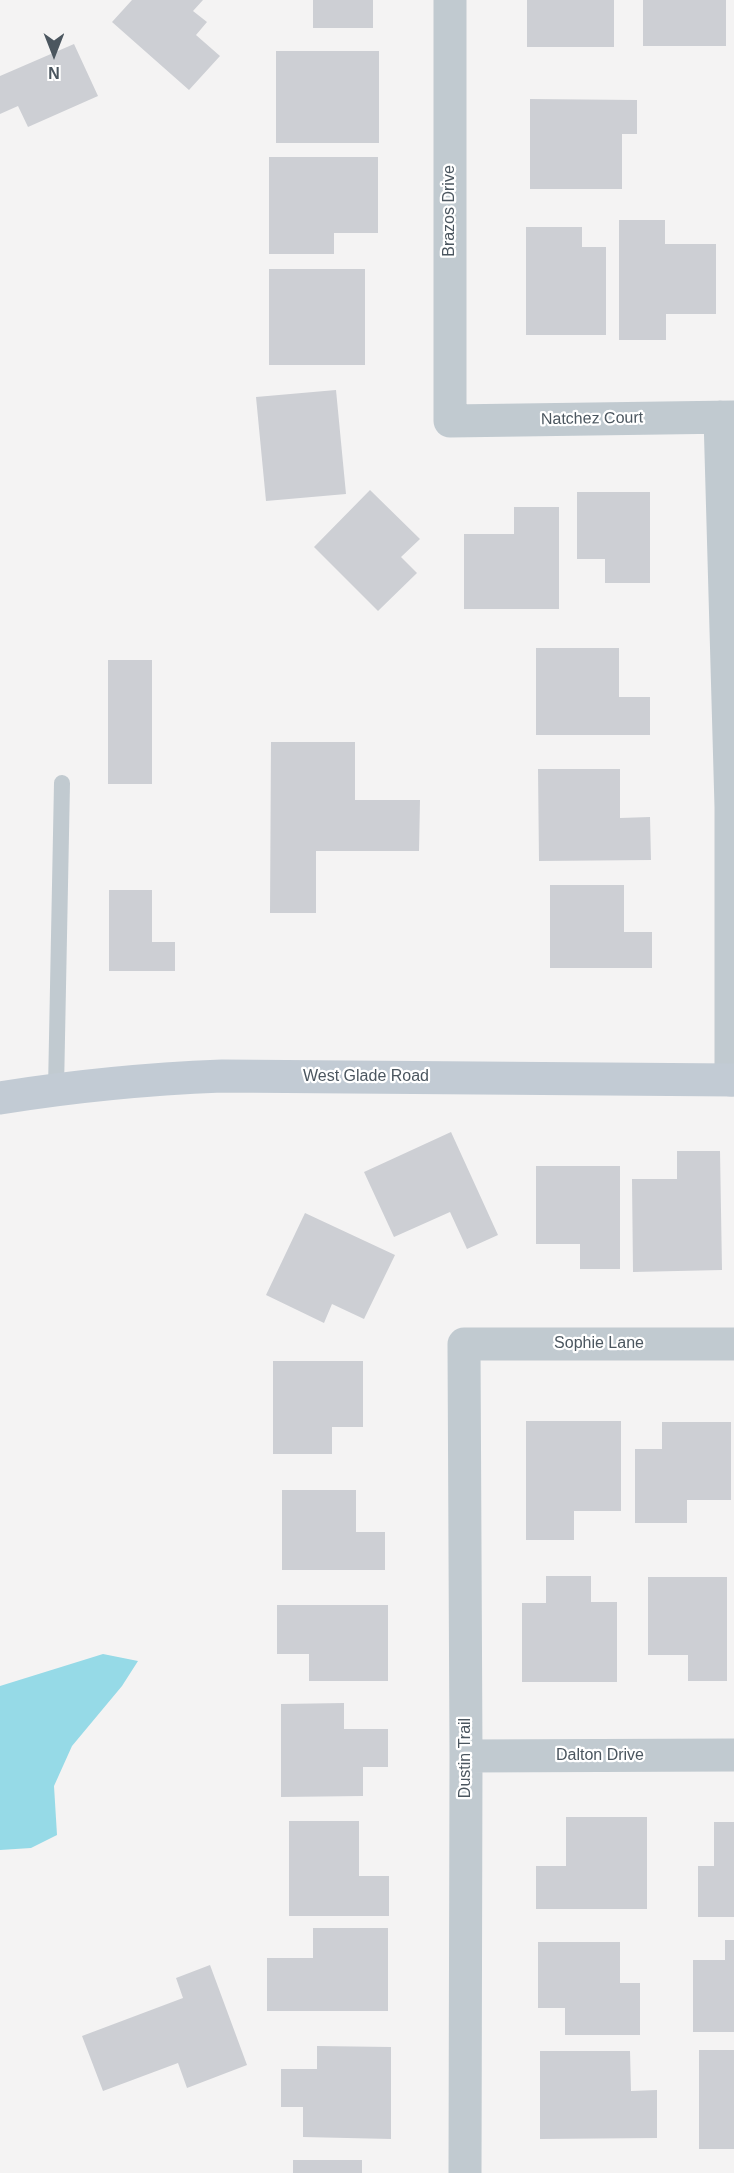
<!DOCTYPE html>
<style>
body{margin:0}
#map{position:relative;width:734px;height:2173px;overflow:hidden;background:#f4f3f3;font-family:Helvetica,sans-serif}
canvas{display:block}
.north{position:absolute;left:24px;top:24px;width:60px;height:60px;-webkit-text-stroke:4px #fff;paint-order:stroke;rotate:180deg;font-size:16px;font-weight:700;line-height:24px;text-align:center;color:#4b565f}
.north::after{content:'';display:block;margin:auto;width:21px;height:27px;background:#4b565f;clip-path:polygon(50% 0,100% 100%,50% 72%,0 100%)}
</style>
<div id="map">
<canvas width="734" height="2173"></canvas>
<div class="north">N</div>
</div>
<script>
const g = document.querySelector('canvas').getContext('2d');
g.lineJoin = 'round';
function fill(path, color) {
  g.fillStyle = color;
  g.fill(path, 'evenodd');
}
function strokePath(path, color, width, dash) {
  g.strokeStyle = color;
  g.lineWidth = width;
  g.lineCap = dash ? 'butt' : 'round';
  g.setLineDash(dash || []);
  g.stroke(path);
}
function label(font, color, halo, rows, align = 'center') {
  g.font = font + ' Helvetica,sans-serif';
  g.lineWidth = 4.5;
  g.setLineDash([]);
  g.textBaseline = 'middle';
  g.strokeStyle = halo;
  g.fillStyle = color;
  for (const [text, x, y, turn = 0] of rows) {
    g.save();
    g.translate(x, y);
    g.rotate((+turn || 0) * Math.PI / 180);
    g.textAlign = isNaN(turn) ? turn : align;
    if (halo) g.strokeText(text, 0, 0);
    g.fillText(text, 0, 0);
    g.restore();
  }
}
fill(new Path2D(`
 M103,1654L138,1661L122,1686L72,1746L54,1786L57,1835L31,1848L0,1850V1686Z`), '#96dae7');
fill(new Path2D(`
 M132,0H203L193,11L207,22L196,35L220,56L189,90L112,22Z
 M313,0H373V28H313Z
 M527,0H614V47H527Z
 M643,0H726V46H643Z
 M74,44L98,96L28,127L18,106L0,114V76Z
 M276,51H379V143H276Z
 M530,99L637,100V134H622V189H530Z
 M269,157H378V233H334V254H269Z
 M619,220H665V244H716V314H666V340H619Z
 M526,227H582V247H606V335H526Z
 M269,269H365V365H269Z
 M336,390L346,494L266,501L256,397Z
 M370,490L420,539L401,557L417,573L378,611L314,547Z
 M577,492H650V583H605V559H577Z
 M514,507H559V609H464V534H514Z
 M536,648H619V697H650V735H536Z
 M108,660H152V784H108Z
 M271,742H355V800H420L419,851H316V913H270Z
 M538,769H620V818L650,817L651,860L539,861Z
 M550,885H624V932H652V968H550Z
 M109,890H152V942H175V971H109Z
 M451,1132L498,1235L467,1249L450,1212L394,1237L364,1172Z
 M677,1151H720L722,1270L633,1272L632,1179H677Z
 M536,1166H620V1269H580V1244H536Z
 M305,1213L395,1255L364,1319L332,1304L324,1323L266,1295Z
 M273,1361H363V1427H332V1454H273Z
 M526,1421H621V1511H574V1540H526Z
 M662,1422H731V1500H687V1523H635V1449H662Z
 M282,1490H356V1532H385V1570H282Z
 M546,1576H591V1602H617V1682H522V1603H546Z
 M648,1577H727V1681H688V1655H648Z
 M277,1605H388V1681H309V1654H277Z
 M344,1703V1729H388V1767H363V1796L281,1797V1704Z
 M566,1817H647V1909H536V1866H566Z
 M289,1821H359V1876H389V1916H289Z
 M714,1822H734V1917H698V1866H714Z
 M313,1928H388V2011H267V1958H313Z
 M725,1940H734V2032H693V1960H725Z
 M538,1942H620V1983H640V2035H565V2008H538Z
 M210,1965L247,2065L187,2088L178,2063L103,2091L82,2036L183,1998L176,1978Z
 M317,2046L391,2047V2139L303,2137V2107H281V2069H317Z
 M699,2050H734V2149H699Z
 M540,2051H630L631,2091L657,2090V2138L540,2139Z
 M293,2160H362V2173H293Z`), '#cdcfd4');
strokePath(new Path2D(`
 M56,1089L62,783`), '#c1cad0', 16);
strokePath(new Path2D(`
 M450,0V421L734,417
 M720,417L731,807V1080
 M466,1756L734,1755
 M465,2173L466,1756L464,1344H734`), '#c1cad0', 33);
strokePath(new Path2D(`
 M0,1098C74,1086 147,1079 222,1076L734,1080`), '#c2cbd4', 33);
label('16px', '#4b565f', '#fff', [
 ["Brazos Drive",450,211,-90],
 ["Natchez Court",592,419,-1],
 ["West Glade Road",366,1077],
 ["Sophie Lane",599,1344],
 ["Dalton Drive",600,1756],
 ["Dustin Trail",466,1758,-90]
]);
</script>
